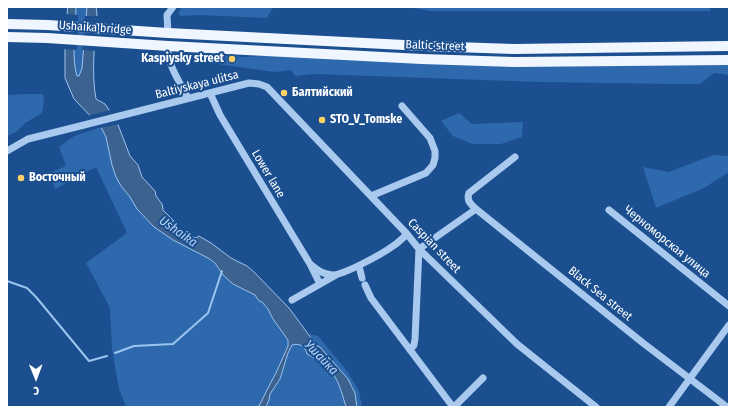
<!DOCTYPE html>
<meta charset="utf-8">
<style>
body{margin:0}
#map{position:relative;width:736px;height:414px;overflow:hidden;background:#1b4f8f;font-family:"Fira Sans Condensed",sans-serif}
canvas{display:block}
.frame{position:absolute;inset:0;border:8px solid #fff;pointer-events:none}
.north{position:absolute;left:16px;top:358px;width:40px;height:40px;-webkit-text-stroke:3px #1b4f8f;paint-order:stroke;rotate:179deg;font-size:11px;font-weight:700;line-height:16px;text-align:center;color:#fff}
.north::after{content:'';display:block;margin:auto;width:14px;height:18px;background:#fff;clip-path:polygon(50% 0,100% 100%,50% 72%,0 100%)}
</style>
<div id="map">
<canvas width="736" height="414"></canvas>
<div class="frame"></div>
<div class="north">С</div>
</div>
<script>
const g = document.querySelector('canvas').getContext('2d');
g.lineJoin = 'round';
function fill(path, color) {
  g.fillStyle = color;
  g.fill(path, 'evenodd');
}
function strokePath(path, color, width, dash) {
  g.strokeStyle = color;
  g.lineWidth = width;
  g.lineCap = dash ? 'butt' : 'round';
  g.setLineDash(dash || []);
  g.stroke(path);
}
function label(font, color, halo, rows, align = 'center') {
  g.font = font + ' "Fira Sans Condensed",sans-serif';
  g.lineWidth = 4;
  g.setLineDash([]);
  g.textBaseline = 'middle';
  g.strokeStyle = halo;
  g.fillStyle = color;
  for (const [text, x, y, turn = 0] of rows) {
    g.save();
    g.translate(x, y);
    g.rotate((+turn || 0) * Math.PI / 180);
    g.textAlign = isNaN(turn) ? turn : align;
    if (halo) g.strokeText(text, 0, 0);
    g.fillText(text, 0, 0);
    g.restore();
  }
}
fill(new Path2D(`
 M76,7H87L82,68L79,76H77C71,57 76,27 76,7Z
 M182,7H273L267,18L201,15L180,16L178,13Z
 M408,7H710V11H430Z
 M183,53L245,57L281,55L729,63V75L714,73L700,84H673L539,82L315,74L295,76L291,70L274,72L182,59Z
 M26,94H43L44,100L42,113L25,123L16,132L7,136V95Z
 M459,113L472,124L523,122L522,137L501,144H472L453,136L441,121Z
 M101,127L106,137L112,165L116,177L121,186L130,197L137,209L150,223L173,240L208,258L215,264L223,275L255,295L259,301L262,302L268,309L273,319L288,341V346L276,373L269,386L259,406L255,407H126L119,389L112,350L110,308L86,263L127,233L96,167L55,189L49,173L66,166L59,147L74,136Z
 M713,155L729,156V172L704,188L656,208L643,167L669,172Z
 M309,334L318,336L347,371L359,391L362,407H357L356,406L355,393L353,387L317,346Z
 M297,344C303,346 306,348 308,354C317,360 328,367 335,377C340,385 343,397 346,407H266L269,400L270,394L280,379L288,353L292,345Z`), '#2e69ad');
const water = new Path2D(`
 M68,7H76C76,27 71,57 77,76H79L82,68L87,7H96L97,13C95,40 91,73 96,99L105,104L117,122L130,156L138,165L142,177L155,191L156,196L162,204L163,210L174,221L171,222L174,225L193,237L196,238L199,236L211,243L231,258L247,266L254,272L289,308L317,346L320,347L348,379L355,393L357,407H346C343,397 340,385 335,377C328,366 317,360 307,354C305,346 300,343 292,345L288,353L280,379L270,394L269,400L266,407H255L259,406L269,386L276,373L288,346V340L273,319L268,309L262,302L259,301L255,295L233,284L223,275L215,263L208,258L173,240L154,227L137,209L130,197L121,186L116,177L112,165L106,137L101,127L74,99L65,78V51Z`);
fill(water, '#3c6290');
strokePath(water, '#9cc4f0', 1);
fill(new Path2D(`
 M65,14L78,15L77,50L63,49Z
 M85,16H99L96,51L82,50Z
 M111,110L120,124L100,128L87,116Z`), '#1b4f8f');
strokePath(new Path2D(`
 M7,281L27,288L36,297L89,361L107,356
 M115,353L134,346L173,344L208,313L222,271`), '#9cc4f0', 2);
strokePath(new Path2D(`
 M168,33L167,15L173,7
 M168,46C167,65 180,82 188,98
 M210,93L220,115L310,264C317,270 322,274 332,275C344,275 382,254 393,246C398,243 403,238 407,234
 M7,151L28,139L84,125L249,83L259,84L267,87L407,234L419,249L517,344L596,407
 M515,157L469,193C466,201 471,204 476,209L643,343L727,407
 M371,196L426,173L433,165L435,158V151L430,138L402,106
 M609,210L729,306
 M311,266L320,284
 M359,266L362,278
 M365,285L371,298L453,407
 M292,300L336,275
 M410,350L414,345L415,339L419,249L476,209
 M454,407L483,378
 M669,407L729,325`), '#a9c9ee', 7);
strokePath(new Path2D(`
 M7,24L48,25L168,33L424,46L514,49L729,46
 M7,37L47,38L168,46L422,59L514,62L729,60`), '#f0f6ff', 10);
for (const [x, y, r, color] of [
 [232,59,4,"#ffd166"],
 [284,93,4,"#ffd166"],
 [322,120,4,"#ffd166"],
 [21,178,4,"#ffd166"]
]) {
  const dot = new Path2D();
  dot.arc(x, y, r, 0, 2 * Math.PI);
  g.fillStyle = color;
  g.fill(dot);
  strokePath(dot, '#1b4f8f', 1.5);
}
label('12px', '#fff', '#1b4f8f', [
 ["Ushaika bridge",95,28,4],
 ["Baltic street",435,46,2],
 ["Baltiyskaya ulitsa",197,85,-14],
 ["Lower lane",268,174,59],
 ["Черноморская улица",667,242,39],
 ["Caspian street",434,246,46],
 ["Black Sea street",600,294,39]
]);
label('bold 12px', '#fff', '#1b4f8f', [
 ["Kaspiysky street",224,59,"right"],
 ["Балтийский",292,93],
 ["STO_V_Tomske",330,120],
 ["Восточный",29,178]
], 'left');
label('italic 13px', '#b5d3f5', '#1b4f8f', [
 ["Ushaika",178,232,35],
 ["Ушайка",321,358,46]
]);
</script>
